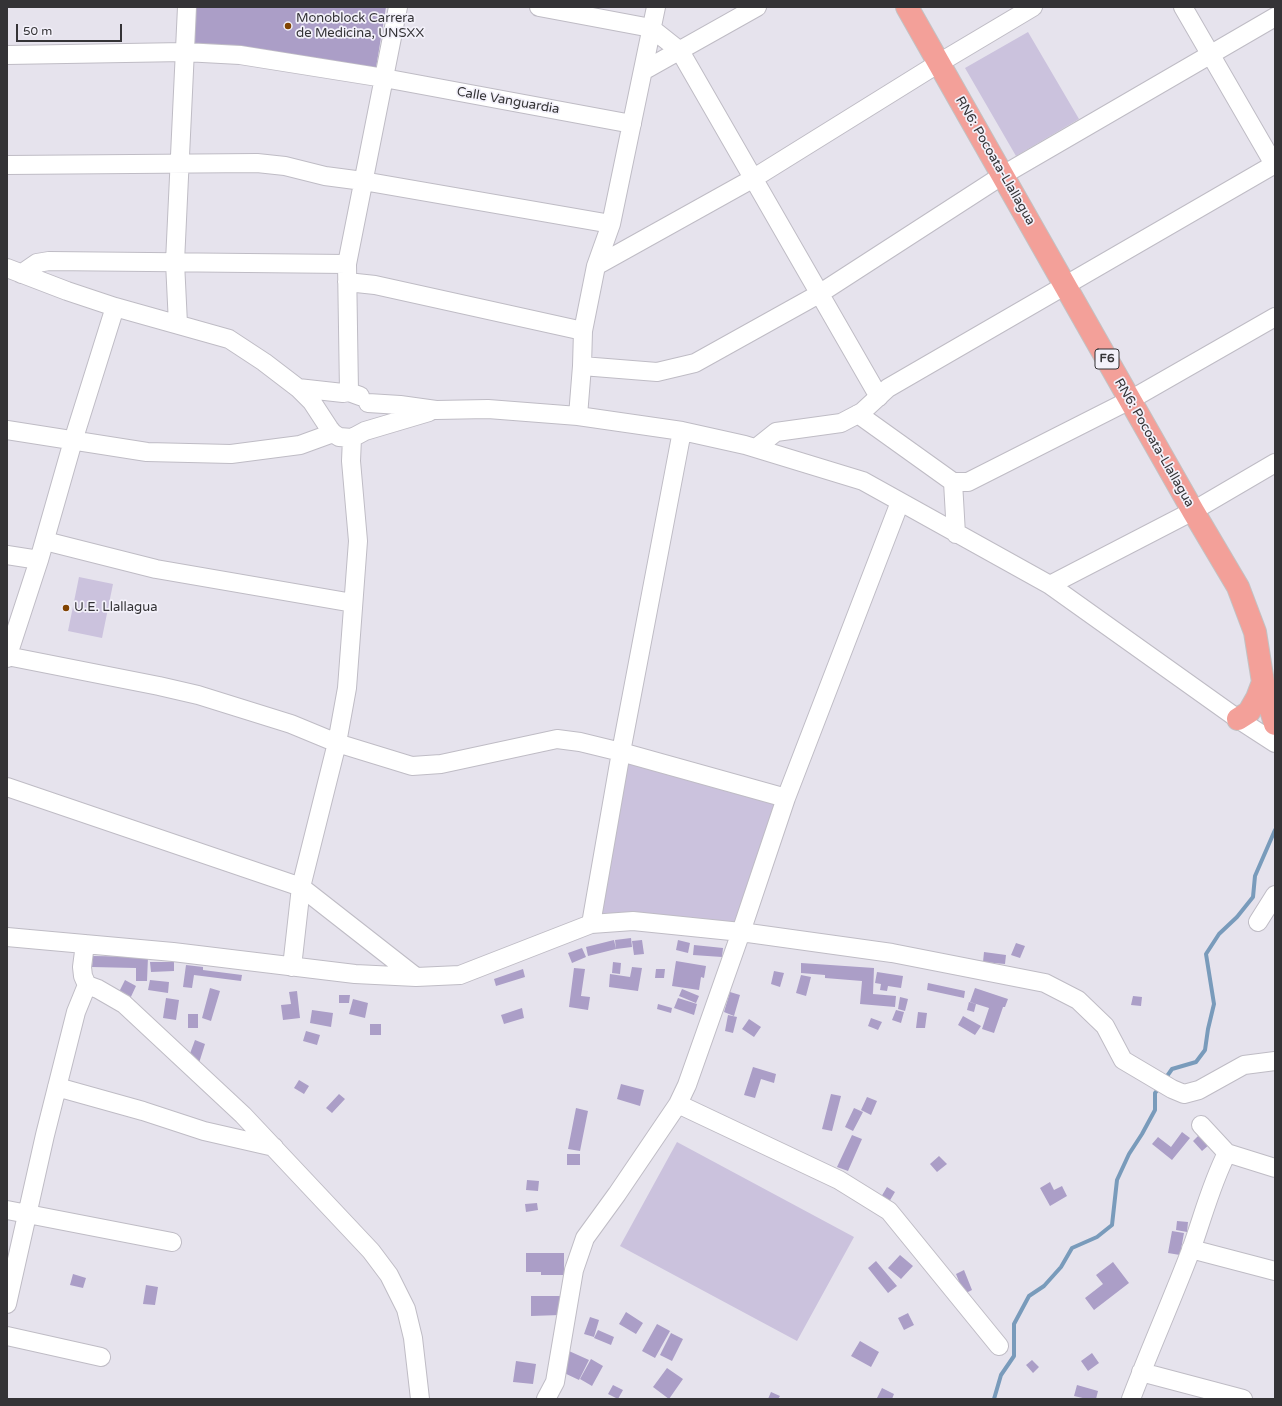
<!DOCTYPE html>
<style>
body{margin:0}
#map{position:relative;width:1282px;height:1406px;overflow:hidden;background:#e6e3ed;font-family:"Varela Round",sans-serif}
canvas{display:block}
.frame{position:absolute;inset:0;border:8px solid #343336;pointer-events:none}
.scale{position:absolute;left:16px;top:24px;width:106px;height:18px;box-sizing:border-box;border:2px solid #343336;border-top:0;padding-left:5px;font-size:12px;line-height:14px;white-space:nowrap;color:#343336;-webkit-text-stroke:3px #f3f1fa;paint-order:stroke}
</style>
<div id="map">
<canvas width="1282" height="1406"></canvas>
<div class="frame"></div>
<div class="scale">50 m</div>
</div>
<script>
const g = document.querySelector('canvas').getContext('2d');
g.lineJoin = 'round';
function fill(path, color) {
  g.fillStyle = color;
  g.fill(path, 'evenodd');
}
function strokePath(path, color, width, dash) {
  g.strokeStyle = color;
  g.lineWidth = width;
  g.lineCap = dash ? 'butt' : 'round';
  g.setLineDash(dash || []);
  g.stroke(path);
}
function label(font, color, halo, rows, align = 'center') {
  g.font = font + ' "Varela Round",sans-serif';
  g.lineWidth = 3.5;
  g.setLineDash([]);
  g.textBaseline = 'middle';
  g.strokeStyle = halo;
  g.fillStyle = color;
  for (const [text, x, y, turn = 0] of rows) {
    g.save();
    g.translate(x, y);
    g.rotate((+turn || 0) * Math.PI / 180);
    g.textAlign = isNaN(turn) ? turn : align;
    if (halo) g.strokeText(text, 0, 0);
    g.fillText(text, 0, 0);
    g.restore();
  }
}
fill(new Path2D(`
 M1028,32L1079,119L1016,156L965,68Z
 M79,577L113,584L102,638L68,631Z
 M621,752L786,798L741,932L591,924Z
 M677,1142L854,1237L797,1341L620,1246Z`), '#cbc2dd');
strokePath(new Path2D(`
 M1165,1079L1172,1069L1196,1062L1205,1050L1208,1029L1214,1004L1206,954L1219,934L1237,917L1253,897L1255,876L1275,830
 M994,1399L1001,1375L1014,1356V1324L1029,1296L1044,1286L1061,1267L1072,1248L1097,1237L1112,1225L1117,1180L1129,1154L1142,1134L1155,1110V1093L1160,1087`), '#799bbb', 4);
fill(new Path2D(`
 M195,7H386L376,68L245,47L192,44Z
 M631,938L632,947L616,949L615,940Z
 M614,940L616,949L588,956L586,947Z
 M642,940L644,954L634,955L632,941Z
 M678,940L690,943L688,953L676,950Z
 M1016,943L1025,946L1020,958L1011,955Z
 M694,945L723,948L722,957L693,955Z
 M582,948L586,957L572,963L568,953Z
 M984,952L1006,955L1005,964L983,962Z
 M93,956L148,957L147,981H136V968L92,967Z
 M676,961L706,966L704,978L701,977L699,990L672,986Z
 M150,962H174V971L151,972Z
 M613,962L621,963L620,974L612,973Z
 M801,963L874,968L873,994L896,996L895,1007L860,1004L862,981L825,978V975L801,973Z
 M186,965L203,967V970L242,975L241,981L194,975L192,988L183,987Z
 M632,967L642,968L638,991L609,987L610,974L630,977Z
 M574,968L585,969L581,996L590,997L588,1010L569,1007Z
 M523,969L525,977L496,986L494,979Z
 M656,969H665L664,978H655Z
 M774,971L784,973L780,987L771,984Z
 M877,972L903,976L901,988L888,986L887,991L880,990L881,984L875,983Z
 M801,975L811,977L806,996L796,993Z
 M125,980L136,986L129,1001L117,996Z
 M150,980L169,982L168,993L148,990Z
 M928,983L965,991L964,998L927,990Z
 M210,988L220,991L211,1021L202,1018Z
 M975,988L1008,999L1005,1007H1003L994,1033L982,1029L989,1008L970,1002Z
 M682,989L699,996L696,1003L679,996Z
 M297,991L300,1018L283,1020L281,1005L291,1004L289,992Z
 M730,992L740,995L734,1016L724,1012Z
 M339,995H350L349,1003H339Z
 M1133,996L1142,997L1141,1006L1131,1005Z
 M900,997L908,999L905,1011L898,1009Z
 M166,998L179,1000L176,1020L163,1018Z
 M678,998L697,1004L694,1015L674,1008Z
 M353,999L368,1003L365,1018L349,1014Z
 M969,1002L976,1004L974,1012L967,1010Z
 M658,1004L672,1008L671,1013L657,1009Z
 M522,1008L524,1018L504,1024L501,1015Z
 M312,1010L333,1013L331,1027L310,1023Z
 M896,1010L904,1012L901,1023L892,1020Z
 M918,1012L927,1013L925,1028H916Z
 M188,1014H198V1028H188Z
 M728,1015L737,1017L733,1033L725,1031Z
 M963,1016L981,1026L975,1035L958,1025Z
 M871,1018L882,1022L878,1030L868,1026Z
 M749,1019L761,1027L754,1037L742,1029Z
 M370,1024H381V1035H370Z
 M306,1031L320,1035L317,1045L303,1041Z
 M195,1040L205,1044L199,1063L188,1059Z
 M753,1067L776,1074L774,1083L761,1079L755,1098L744,1095Z
 M299,1080L309,1086L304,1094L294,1088Z
 M621,1084L644,1090L640,1106L617,1099Z
 M339,1094L345,1099L332,1113L326,1108Z
 M831,1094L841,1096L832,1131L822,1129Z
 M867,1097L877,1101L871,1115L861,1110Z
 M576,1108L588,1111L580,1151L568,1149Z
 M854,1108L863,1112L853,1131L845,1127Z
 M1182,1132L1190,1138L1172,1160L1152,1144L1158,1137L1171,1147Z
 M1200,1134L1210,1144L1202,1151L1193,1141Z
 M852,1135L862,1139L848,1171L837,1167Z
 M567,1154H580V1165H567Z
 M939,1156L947,1164L937,1172L930,1164Z
 M527,1180L539,1181L538,1191L526,1190Z
 M1050,1182L1054,1190L1062,1186L1067,1196L1050,1206L1040,1188Z
 M887,1187L895,1192L889,1202L881,1197Z
 M537,1203L538,1210L526,1212L525,1204Z
 M1177,1221L1188,1222L1187,1232L1176,1230Z
 M1172,1231L1184,1233L1180,1255L1168,1253Z
 M526,1253H564V1275H541V1272H526Z
 M900,1255L913,1266L901,1279L888,1268Z
 M876,1261L897,1286L888,1293L868,1268Z
 M1113,1262L1129,1283L1094,1310L1085,1298L1103,1284L1096,1275Z
 M964,1270L972,1290L964,1294L956,1274Z
 M73,1274L86,1278L83,1288L70,1285Z
 M146,1285L158,1287L155,1305L143,1304Z
 M531,1296H560V1315L531,1316Z
 M626,1312L643,1323L636,1334L619,1324Z
 M908,1313L914,1325L904,1330L898,1318Z
 M590,1317L599,1320L594,1337L584,1334Z
 M657,1324L670,1331L655,1358L642,1351Z
 M598,1330L614,1337L611,1345L594,1338Z
 M671,1333L683,1339L672,1361L660,1355Z
 M860,1341L879,1352L871,1367L851,1356Z
 M569,1351L589,1360L579,1380L560,1371Z
 M1092,1353L1099,1363L1088,1371L1081,1361Z
 M591,1359L603,1366L592,1386L580,1379Z
 M1032,1360L1039,1367L1033,1373L1026,1365Z
 M516,1361L536,1364L533,1384L513,1382Z
 M667,1368L683,1379L669,1399L653,1387Z
 M613,1385L623,1390L618,1399L608,1394Z
 M1077,1385L1098,1391L1096,1399H1087L1074,1396Z
 M882,1388L894,1394L892,1399L877,1398Z
 M771,1392L780,1396L778,1399H768Z`), '#ab9ec7');
const minor = new Path2D(`
 M539,7L651,28L680,51L879,397
 M1183,7L1275,166
 M7,55L184,52L240,55L384,78L632,124
 M643,71L757,7
 M7,165L257,163L285,166L325,176L363,181L611,224
 M596,266L754,178L939,63L1033,7
 M7,268L67,291L115,307L229,339L264,362L298,388L312,402L329,428L333,433L339,437L352,438L365,431L429,412
 M21,274L37,263L49,261L347,264
 M347,282L375,285L583,331
 M178,324L175,262L187,7
 M582,366L657,372L695,363L819,294L1003,175L1275,17
 M298,388L343,393L349,392L360,396
 M349,392L347,264L398,7
 M368,403L400,405L436,410L488,409L578,416L682,431L745,445L863,481L1050,585L1238,719L1275,743
 M858,414L953,482H968L1130,400L1275,317
 M578,416L582,366L583,331L596,266L611,224L656,7
 M7,430L147,452L231,454L300,445L333,433
 M756,448L776,432L841,423L862,412L888,388L1275,164
 M953,482L956,534
 M45,541L156,569L353,603
 M7,555L39,560
 M1050,585L1193,511L1275,463
 M7,656L159,686L198,695L291,724L337,743L412,766L441,764L557,739L580,742L621,752L786,798
 M7,658L39,560L73,441L115,307
 M7,787L301,887L416,977
 M1258,922L1275,895
 M591,924L621,752L682,431
 M7,937L173,952L355,974L416,977L460,975L591,924L633,921L741,932L892,953L1045,983L1078,1000L1105,1026L1123,1060L1172,1089L1184,1094L1199,1090L1244,1065L1275,1061
 M85,944L82,967L83,976L87,985L98,989L124,1004L243,1115L371,1251L389,1275L406,1309L413,1338L420,1399
 M292,967L301,887L337,743L347,688L358,541L351,461L352,438
 M57,1087L143,1111L204,1131L274,1147
 M678,1104L839,1180L889,1211L999,1346
 M1227,1153L1275,1168
 M7,1210L172,1242
 M1191,1249L1275,1271
 M7,1304L45,1135L76,1012L87,985
 M7,1336L101,1357
 M1141,1372L1243,1399
 M546,1399L555,1382L574,1270L585,1238L617,1194L678,1104L687,1085L741,932L786,798L900,502
 M1131,1399C1150,1349 1172,1300 1191,1250C1203,1217 1211,1184 1227,1153L1201,1125`);
const highway = new Path2D(`
 M907,7L1193,511L1238,587L1255,632L1263,682L1275,724
 M1238,719L1249,712L1257,698L1263,682`);
strokePath(minor, '#bfbcc5', 20);
strokePath(highway, '#c2c2c3', 24);
strokePath(minor, '#fff', 18);
strokePath(highway, '#f3a099', 22);
for (const [x, y, r, color] of [
 [288,26,4,"#814302"],
 [66,608,4,"#814302"]
]) {
  const dot = new Path2D();
  dot.arc(x, y, r, 0, 2 * Math.PI);
  g.fillStyle = color;
  g.fill(dot);
  strokePath(dot, '#f3f1fa', 1.5);
}
for (const [x, y, w] of [
 [1107,359,24]
]) {
  const box = new Path2D();
  box.roundRect(x - w / 2, y - 10, w, 20, 3);
  g.fillStyle = '#f3f1fa';
  g.fill(box);
  strokePath(box, '#343336', 1);
}
label('bold 12px', '#343336', null, [
 ["F6",1107,359]
]);
label('13px', '#343336', '#f3f1fa', [
 ["Monoblock Carrera",296,19],
 ["de Medicina, UNSXX",296,34],
 ["U.E. Llallagua",74,608]
], 'left');
label('13px', '#343336', '#f3f1fa', [
 ["Calle Vanguardia",508,101,10],
 ["RN6: Pocoata-Llallagua",995,161,60],
 ["RN6: Pocoata-Llallagua",1154,443,60]
]);
</script>
